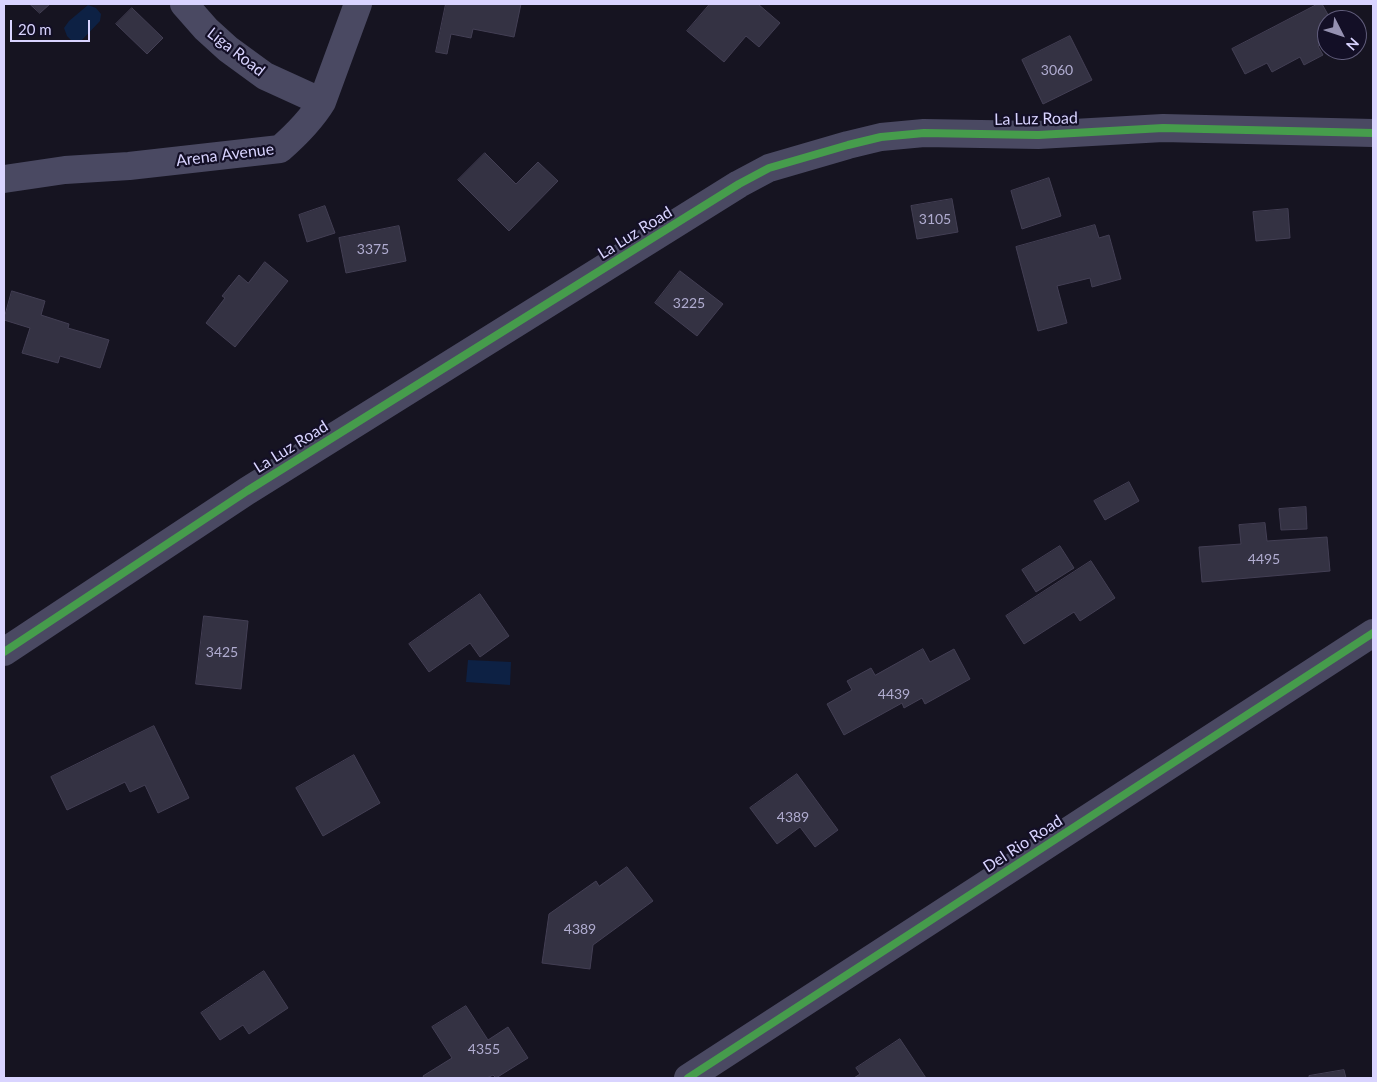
<!DOCTYPE html>
<style>
body{margin:0}
#map{position:relative;width:1377px;height:1082px;overflow:hidden;background:#161421;font-family:Lato,sans-serif}
canvas{display:block}
.frame{position:absolute;inset:0;border:5px solid #d9d4ff;pointer-events:none}
.north{position:absolute;left:1317px;top:10px;width:50px;height:50px;box-sizing:border-box;background:#130f26;border:1px solid #625e7d;border-radius:50%;rotate:131deg;font-size:14px;font-weight:700;line-height:20px;text-align:center;color:#d9d4ff}
.north::after{content:'';display:block;margin:auto;width:18px;height:22px;background:#9591b1;clip-path:polygon(50% 0,100% 100%,50% 72%,0 100%)}
.scale{position:absolute;left:10px;top:20px;width:80px;height:22px;box-sizing:border-box;border:2px solid #d9d4ff;border-top:0;padding-left:6px;font-size:15px;line-height:18px;white-space:nowrap;color:#d9d4ff;-webkit-text-stroke:4px #130f26;paint-order:stroke}
</style>
<div id="map">
<canvas width="1377" height="1082"></canvas>
<div class="frame"></div>
<div class="north">N</div>
<div class="scale">20 m</div>
</div>
<script>
const g = document.querySelector('canvas').getContext('2d');
g.lineJoin = 'round';
function fill(path, color) {
  g.fillStyle = color;
  g.fill(path, 'evenodd');
}
function strokePath(path, color, width, dash) {
  g.strokeStyle = color;
  g.lineWidth = width;
  g.lineCap = dash ? 'butt' : 'round';
  g.setLineDash(dash || []);
  g.stroke(path);
}
function label(font, color, halo, rows, align = 'center') {
  g.font = font + ' Lato,sans-serif';
  g.lineWidth = 4.5;
  g.setLineDash([]);
  g.textBaseline = 'middle';
  g.strokeStyle = halo;
  g.fillStyle = color;
  for (const [text, x, y, turn = 0] of rows) {
    g.save();
    g.translate(x, y);
    g.rotate((+turn || 0) * Math.PI / 180);
    g.textAlign = isNaN(turn) ? turn : align;
    if (halo) g.strokeText(text, 0, 0);
    g.fillText(text, 0, 0);
    g.restore();
  }
}
fill(new Path2D(`
 M88,5L96,8L101,14L100,21L81,41L71,40L67,36L64,28L69,21Z
 M468,660L511,662L510,685L466,682Z`), '#0d2144');
const building = new Path2D(`
 M30,4H50L40,13Z
 M446,4H521L514,37L473,29L471,38L451,34L447,54L436,52Z
 M710,4H758L780,23L759,47L746,36L724,62L687,31Z
 M1318,4H1322L1331,20H1327V42L1318,46L1323,55L1304,65L1300,57L1272,72L1267,63L1245,74L1232,49Z
 M132,8L163,38L147,54L116,24Z
 M1070,36L1092,80L1043,104L1022,60Z
 M485,153L516,184L538,162L558,181L509,231L458,180Z
 M1049,178L1061,216L1022,229L1011,191Z
 M952,199L958,232L917,239L911,206Z
 M325,206L335,233L307,242L299,215Z
 M1288,209L1290,238L1256,241L1253,212Z
 M1095,225L1099,238L1109,235L1121,279L1092,287L1090,278L1057,286L1067,323L1038,331L1016,247Z
 M399,226L406,261L346,273L339,238Z
 M265,262L288,281L235,347L206,323L225,298L222,296L239,275L248,283Z
 M680,271L723,304L697,336L655,303Z
 M12,291L45,301L41,315L69,324L68,328L109,340L100,368L60,356L58,363L22,353L30,328L4,320Z
 M1129,482L1139,501L1105,520L1094,501Z
 M1306,507L1307,529L1281,530L1279,509Z
 M1265,523L1267,541L1327,537L1330,571L1202,582L1199,547L1241,544L1239,525Z
 M1060,546L1074,568L1036,592L1022,570Z
 M1091,561L1115,598L1080,621L1074,612L1024,644L1006,616Z
 M480,594L509,636L480,657L470,643L429,672L409,644Z
 M204,616L248,621L241,689L196,684Z
 M923,649L930,662L954,649L970,679L925,704L922,698L904,708L902,703L844,735L827,704L852,690L847,681L871,668L875,675Z
 M154,726L189,798L158,813L145,785L130,792L125,782L67,810L51,777Z
 M354,755L380,803L323,836L296,788Z
 M797,774L838,830L815,847L800,827L777,844L750,808Z
 M627,867L653,901L593,945L590,969L542,963L549,914L596,881L599,886Z
 M264,971L288,1008L249,1034L243,1025L220,1040L201,1013Z
 M466,1006L488,1040L508,1027L528,1058L496,1078L493,1075L487,1078H424L423,1076L452,1058L432,1027Z
 M900,1039L926,1078H854L860,1074L856,1068Z
 M1344,1070L1346,1078H1309V1076Z`);
fill(building, '#343243');
strokePath(building, '#433f54', 1);
strokePath(new Path2D(`
 M184,4L206,29L228,49L265,76L322,102
 M4,179L65,170L129,166L280,149C296,135 311,120 322,102L358,4
 M4,652L247,491L739,184L769,168L848,145L881,137L924,133L1038,135L1163,128L1373,133
 M688,1078L1373,633`), '#4a4962', 28);
strokePath(new Path2D(`
 M4,652L247,491L739,184L769,168L848,145L881,137L924,133L1038,135L1163,128L1373,133
 M688,1078L1373,633`), '#469c4c', 8);
label('14px', '#b0acd0', null, [
 ["3060",1057,70],
 ["3105",935,219],
 ["3375",373,249],
 ["3225",689,303],
 ["4495",1264,559],
 ["3425",222,652],
 ["4439",894,694],
 ["4389",793,817],
 ["4389",580,929],
 ["4355",484,1049]
]);
label('16px', '#d9d4ff', '#130f26', [
 ["Liga Road",236,52,38],
 ["La Luz Road",1036,119,-1],
 ["Arena Avenue",225,155,-7],
 ["La Luz Road",635,233,-32],
 ["La Luz Road",291,447,-32],
 ["Del Rio Road",1023,844,-33]
]);
</script>
